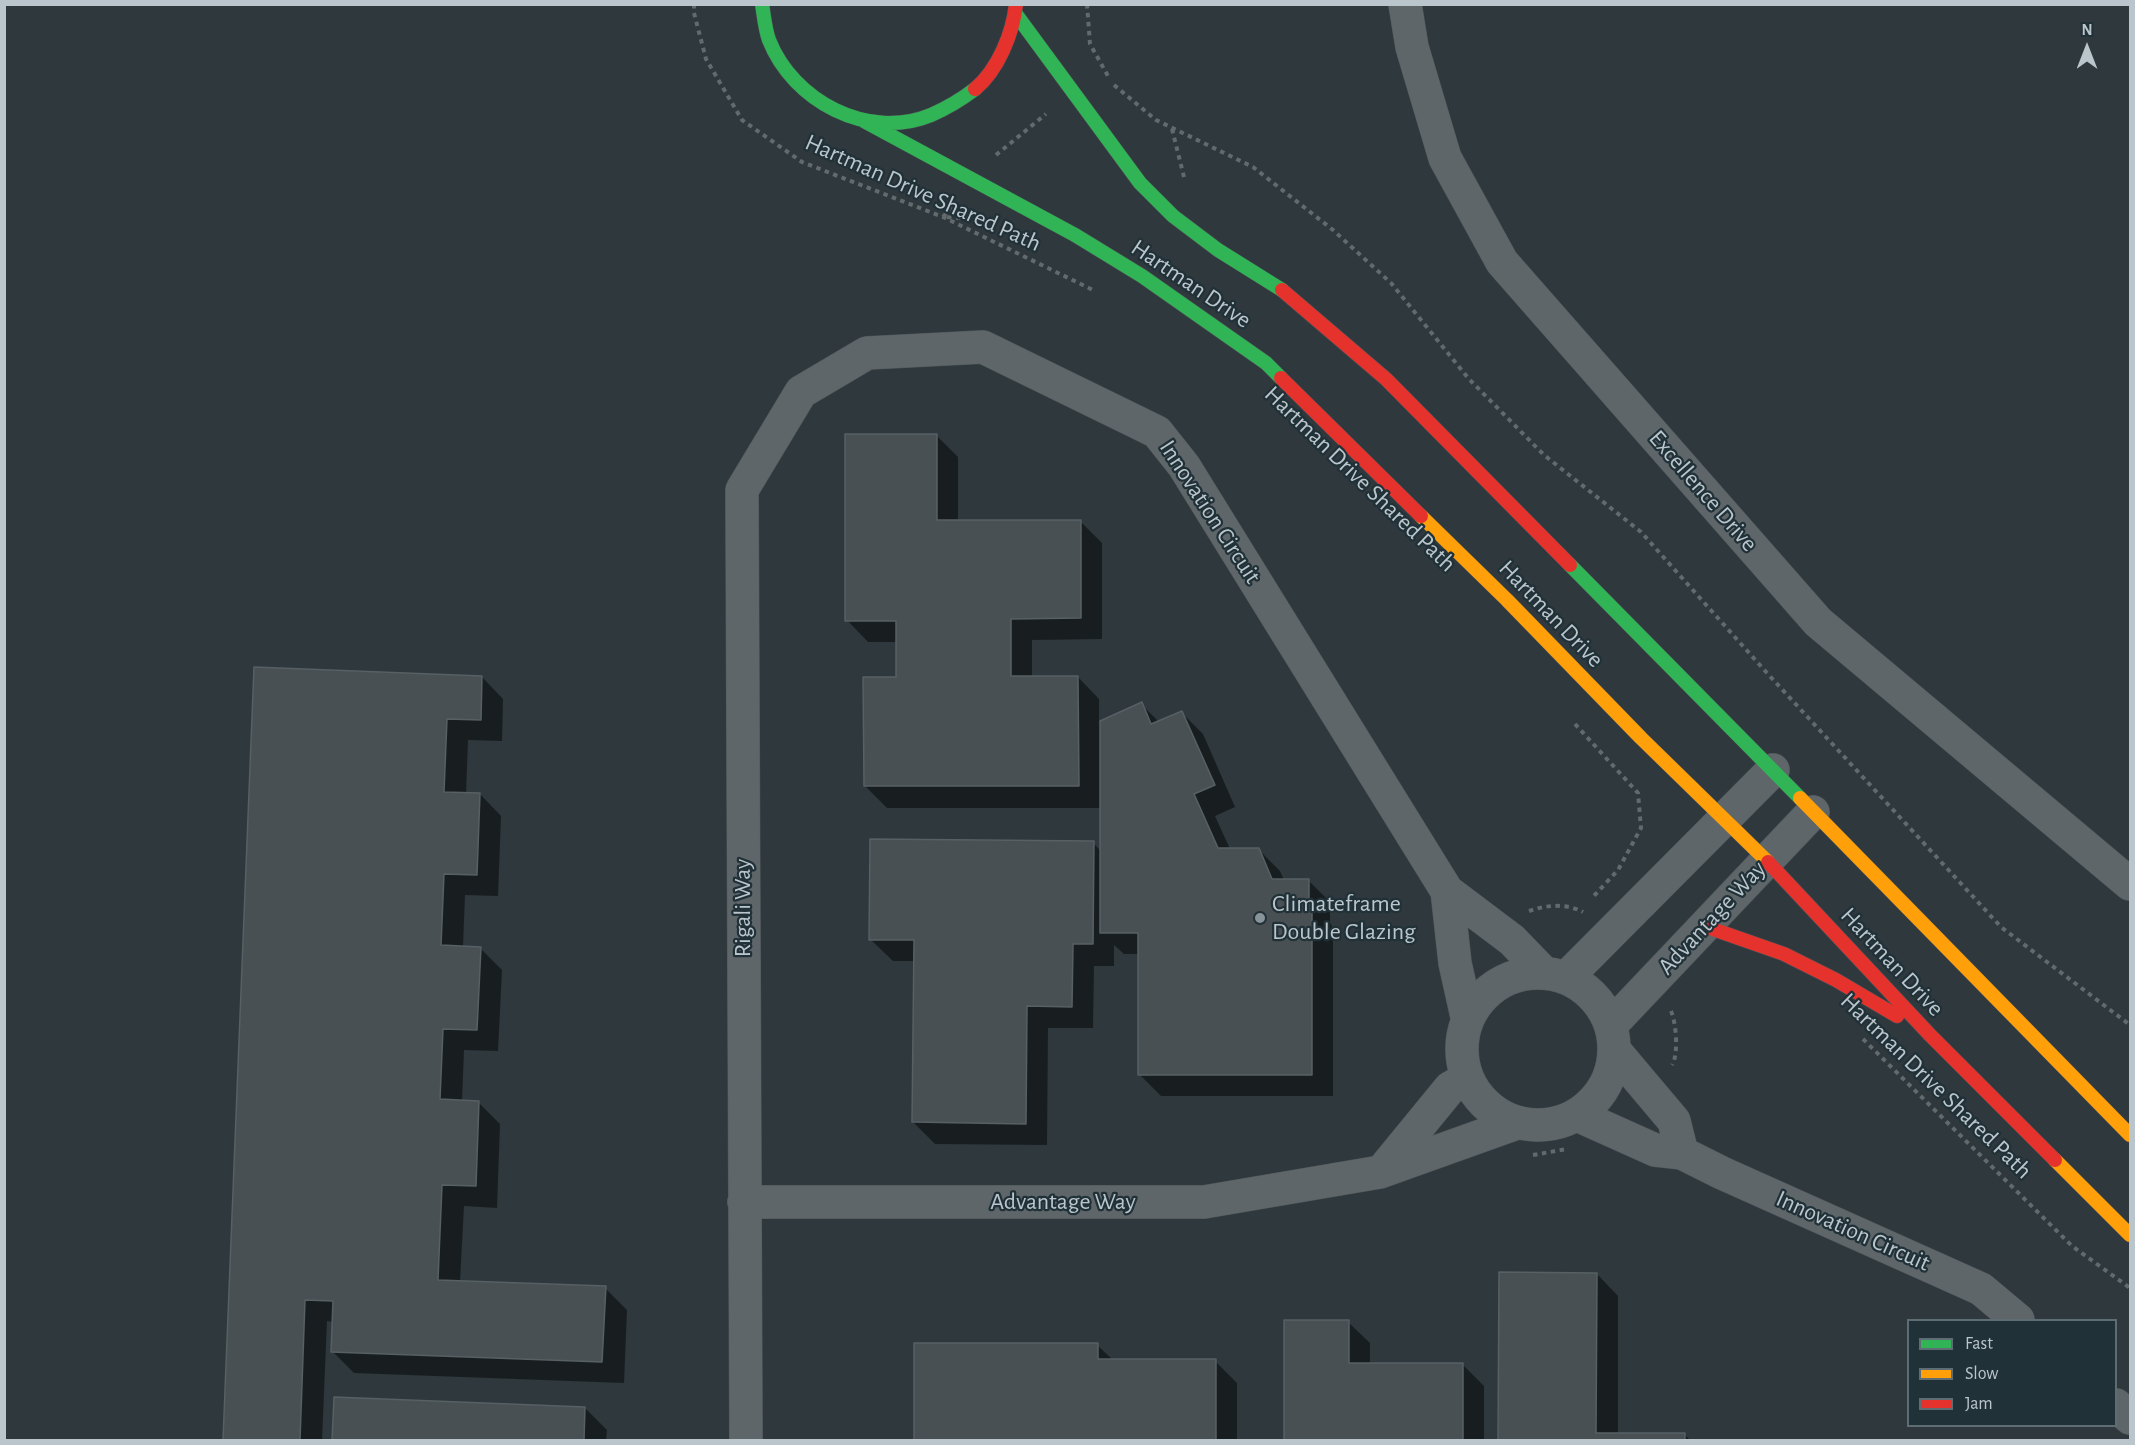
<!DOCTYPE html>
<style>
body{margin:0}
#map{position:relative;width:2135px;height:1445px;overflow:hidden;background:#2e383d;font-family:"Alegreya Sans",sans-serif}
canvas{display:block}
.frame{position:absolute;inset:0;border:6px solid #bac6cc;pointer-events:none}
.legend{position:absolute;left:1907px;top:1319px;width:210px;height:108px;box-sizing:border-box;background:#213138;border:2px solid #5e6d73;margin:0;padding:8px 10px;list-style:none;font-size:18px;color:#bac6cc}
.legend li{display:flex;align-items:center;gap:12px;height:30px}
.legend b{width:30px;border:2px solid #5e6d73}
.north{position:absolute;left:2057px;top:18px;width:60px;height:60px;-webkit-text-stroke:4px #213138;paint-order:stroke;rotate:0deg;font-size:16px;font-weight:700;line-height:24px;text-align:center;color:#bac6cc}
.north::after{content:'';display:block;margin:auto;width:21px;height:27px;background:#bac6cc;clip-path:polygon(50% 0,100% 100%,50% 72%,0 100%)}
</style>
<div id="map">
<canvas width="2135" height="1445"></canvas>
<div class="frame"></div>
<ul class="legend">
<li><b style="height:8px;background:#30b455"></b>Fast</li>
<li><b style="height:8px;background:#ff9f0a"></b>Slow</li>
<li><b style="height:8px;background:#e5322d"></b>Jam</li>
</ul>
<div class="north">N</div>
</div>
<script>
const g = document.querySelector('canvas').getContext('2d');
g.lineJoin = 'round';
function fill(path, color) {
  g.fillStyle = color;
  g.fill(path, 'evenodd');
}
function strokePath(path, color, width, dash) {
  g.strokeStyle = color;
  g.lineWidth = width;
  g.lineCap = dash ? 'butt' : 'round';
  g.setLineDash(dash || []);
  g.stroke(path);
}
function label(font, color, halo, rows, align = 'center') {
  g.font = font + ' "Alegreya Sans",sans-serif';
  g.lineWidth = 4.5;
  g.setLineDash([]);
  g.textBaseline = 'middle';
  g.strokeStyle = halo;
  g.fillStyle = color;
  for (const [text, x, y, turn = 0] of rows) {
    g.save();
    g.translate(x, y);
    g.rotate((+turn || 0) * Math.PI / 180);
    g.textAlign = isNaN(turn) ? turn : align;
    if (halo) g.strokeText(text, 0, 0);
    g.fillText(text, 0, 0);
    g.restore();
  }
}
fill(new Path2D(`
 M936,435L958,457V521H1080L1102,543V639L1032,640V677H1078L1099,699V723L1141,704L1159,722L1181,712L1203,734L1235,807L1215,816L1230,849H1258L1280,871L1284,880H1308L1330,902V922L1333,929V1096H1161L1139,1074V954H1124L1114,945V966H1094L1093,1028H1048L1047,1145L935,1144L913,1122L915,961H893L871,940L1093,843L1102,852V808H887L865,786L898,679V642H868L847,620Z
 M255,668L482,677L503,699L502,741L468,740L466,794H480L501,816L498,896L465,895L463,947L480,948L502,970L498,1051L464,1050L462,1101L478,1102L500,1124L497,1208L464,1206L460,1282L605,1288L627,1310L624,1383L354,1373L333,1352L334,1322L327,1321L322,1440H225Z
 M1501,1274H1597L1618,1296V1434L1685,1435L1690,1440H1500Z
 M1285,1322H1348L1370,1343V1364H1462L1484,1386V1440H1285Z
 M916,1344L1097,1345L1113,1360L1215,1361L1237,1383V1440H916Z
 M335,1399L585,1408L607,1430L606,1440H333Z`), '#0007');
const building = new Path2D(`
 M845,434H937V520H1081V618L1011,619V676H1078L1079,786H864L863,677H896V621H845Z
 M254,667L482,676L481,720L447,719L444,792L480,793L477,875L444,874L441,945L481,947L477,1030L443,1029L440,1099L479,1101L476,1186L442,1185L438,1280L606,1286L602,1362L331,1352L333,1301L305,1300L300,1440H223Z
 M1142,702L1151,724L1182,711L1215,785L1194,794L1218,848H1259L1272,879H1309V899L1312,906V1075H1138V933H1100V721Z
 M870,839L1094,841L1093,944H1073L1072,1007L1027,1006L1026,1124L912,1122L914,940H869Z
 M1499,1272L1597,1273L1596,1433H1685V1440H1498Z
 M1284,1320H1349V1363H1463V1440H1284Z
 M914,1343H1098V1359H1216V1440H914Z
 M334,1397L585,1407L584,1440H332Z`);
fill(building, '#485054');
strokePath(building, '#576064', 1.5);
const street = new Path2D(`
 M1405,4L1412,47L1445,158L1502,262L1818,622L2130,884
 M1447,891L1455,963L1467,1017
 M1462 1049a76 76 0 1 1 152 0a76 76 0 1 1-152 0Z
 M1567,977L1773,770
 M1611,1025L1813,812
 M1615,1051L1674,1121L1682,1153
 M1577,1115L1655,1150L1682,1153L1722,1173L1981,1289L2018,1320
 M1382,1171L1450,1088L1466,1079
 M744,1202H1204L1380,1172L1517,1123
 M2116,1405L2130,1418
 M746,1440L742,490L801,392L867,353L983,347L1157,432L1184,466L1447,891L1512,940L1543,972`);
const fast = new Path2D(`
 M762,4C764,16 765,29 769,40C793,101 868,141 931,115C947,108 962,99 975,89
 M1015,13L1140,183L1173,216L1218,250L1282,290
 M864,121L1075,235L1142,276L1266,363L1281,378
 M1570,565L1800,798`);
const slow = new Path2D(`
 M1421,516L1507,600L1641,738L1768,862
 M1800,798L2130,1135
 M2055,1160L2130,1235`);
const jam = new Path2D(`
 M975,89C998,70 1013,33 1016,4
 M1282,290L1386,379L1570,565
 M1281,378L1421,516
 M1768,862L1930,1035L2055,1160
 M1704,926L1784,954L1836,980L1897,1016`);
strokePath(street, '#4d5457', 34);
strokePath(fast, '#4d5457', 15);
strokePath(slow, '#4d5457', 15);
strokePath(jam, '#4d5457', 15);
strokePath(new Path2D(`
 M694,4V13L706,59L742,120L802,162L943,217L1093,290
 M1087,4L1090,44L1108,76
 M1114,85L1156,120L1253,167L1333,230L1391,283L1469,379L1544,455L1641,532L1767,673L2001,927L2130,1025
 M1172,129L1184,177
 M996,155L1046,114
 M943,217L952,206
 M947,217L969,219
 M1575,724L1638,793L1641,828L1618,870L1592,898
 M1529,911C1546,905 1566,903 1583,912
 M1671,1011C1676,1022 1679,1054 1672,1065
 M1863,1039L2072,1246L2130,1288
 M1533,1155L1567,1149`), '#626a6d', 4, [4.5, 4.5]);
strokePath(street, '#5e666a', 33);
strokePath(fast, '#30b455', 14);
strokePath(slow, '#ff9f0a', 14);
strokePath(jam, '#e5322d', 14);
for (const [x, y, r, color] of [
 [1260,918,6,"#89949a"]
]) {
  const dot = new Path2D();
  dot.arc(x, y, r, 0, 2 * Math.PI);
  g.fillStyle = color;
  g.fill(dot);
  strokePath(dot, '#213138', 2);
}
label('24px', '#bac6cc', '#213138', [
 ["Hartman Drive Shared Path",923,193,24],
 ["Hartman Drive",1191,284,34],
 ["Hartman Drive Shared Path",1360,479,44],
 ["Excellence Drive",1703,491,49],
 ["Innovation Circuit",1210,512,57],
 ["Hartman Drive",1551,614,46],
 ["Rigali Way",743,908,-90],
 ["Advantage Way",1712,918,-47],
 ["Hartman Drive",1892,962,47],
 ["Hartman Drive Shared Path",1936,1086,44],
 ["Advantage Way",1063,1202],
 ["Innovation Circuit",1853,1231,24]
]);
label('24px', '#bac6cc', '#213138', [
 ["Climateframe",1272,904],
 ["Double Glazing",1272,932]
], 'left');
</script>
